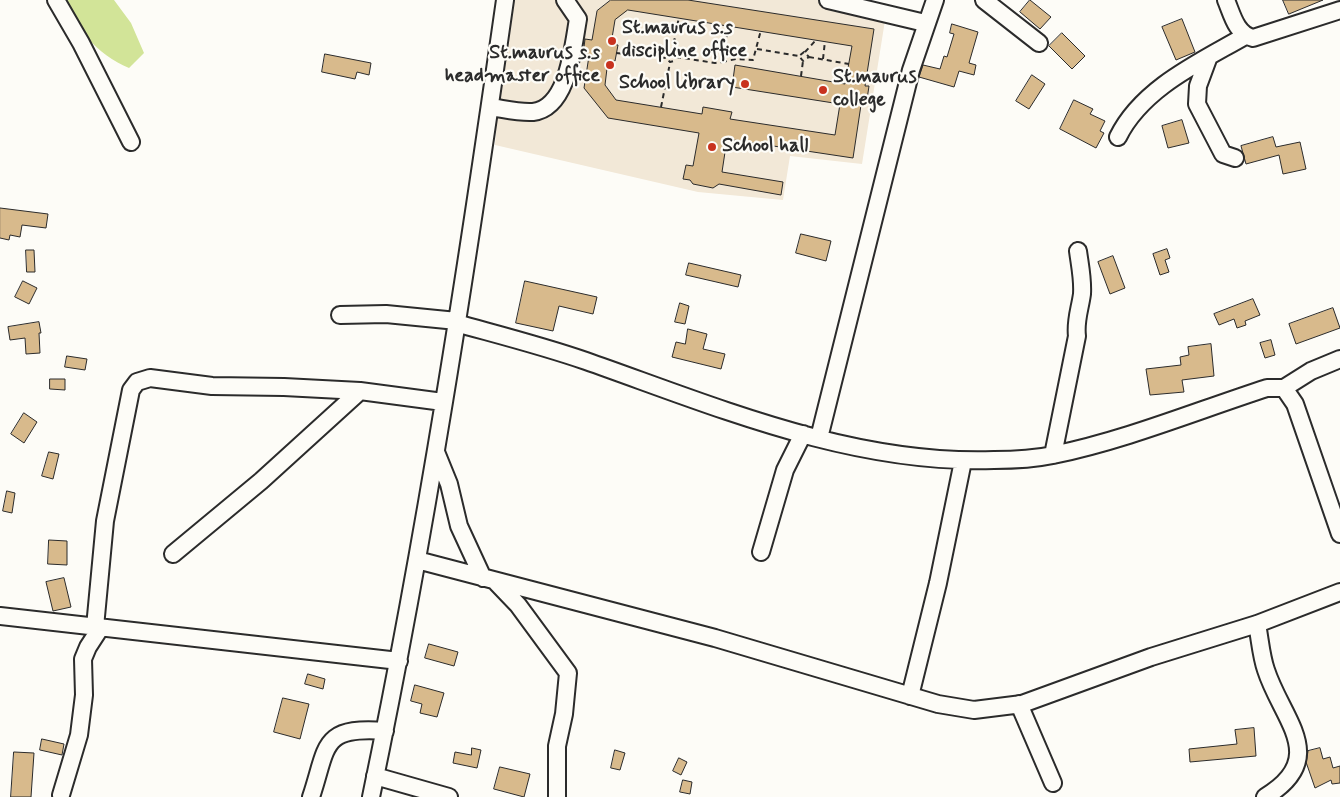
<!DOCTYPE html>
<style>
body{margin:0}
canvas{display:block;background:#fdfcf7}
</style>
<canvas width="1340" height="797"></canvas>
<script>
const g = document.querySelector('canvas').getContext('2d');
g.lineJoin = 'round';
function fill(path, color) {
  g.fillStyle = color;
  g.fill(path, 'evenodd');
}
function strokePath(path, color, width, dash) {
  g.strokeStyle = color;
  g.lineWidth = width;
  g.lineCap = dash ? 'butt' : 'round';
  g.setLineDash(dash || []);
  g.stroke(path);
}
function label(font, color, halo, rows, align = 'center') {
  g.font = font + ' Mynerve,sans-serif';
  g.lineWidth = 4.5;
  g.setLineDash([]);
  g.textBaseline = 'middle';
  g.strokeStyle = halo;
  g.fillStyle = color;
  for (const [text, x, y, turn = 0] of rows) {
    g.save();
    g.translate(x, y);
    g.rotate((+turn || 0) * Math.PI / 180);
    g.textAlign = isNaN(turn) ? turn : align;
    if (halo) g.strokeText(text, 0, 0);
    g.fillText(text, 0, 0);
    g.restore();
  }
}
fill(new Path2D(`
 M509,0H836L887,8L862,164L790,156L783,200L698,192L495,145L505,16Z`), '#f2e8d7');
fill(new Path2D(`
 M56,0H114L131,23L144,53L129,68C96,54 78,28 56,0Z`), '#d2e498');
const building = new Path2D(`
 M611,0H688L874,29L865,86H869L866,106L861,105L853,158L727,139L722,172L783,182L781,195L719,184L713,188L693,184L690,180L683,179L686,165L693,166L699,133L608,118L584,88L589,56L583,55L585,39L592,40L597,11ZM628,10L852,46L845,84L735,65L732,87L840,104L835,135L730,119L732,112L703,107L702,114L616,100L605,85L608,60L615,61L618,45L611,44L615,20Z
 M1030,0L1051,17L1040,29L1020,12Z
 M1283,0H1323L1289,14Z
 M1182,19L1195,52L1176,60L1162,27Z
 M952,24L978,32L969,63L976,65L974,75L959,71L954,87L919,77L923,65L940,69L944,56L947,57L954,34L950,33Z
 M1062,33L1085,56L1072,69L1049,46Z
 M325,54L371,63L369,75L357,72L355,79L322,72Z
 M1032,75L1045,84L1029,109L1016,101Z
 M1074,100L1093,109L1090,114L1105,121L1100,131L1104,133L1096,148L1060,129Z
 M1182,120L1189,143L1168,148L1162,126Z
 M1273,137L1276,147L1300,142L1306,169L1283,174L1279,155L1246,164L1241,146Z
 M0,208L48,214L46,228L22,225L20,237L10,235L9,240L0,238Z
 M801,234L831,241L826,261L796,253Z
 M1167,249L1170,258L1165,260L1169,272L1160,275L1153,254Z
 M26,250H34L35,272H27Z
 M1113,256L1125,288L1110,294L1098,262Z
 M689,263L741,275L738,287L686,275Z
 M23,281L37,288L29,304L15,297Z
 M525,281L597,297L593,314L559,306L553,331L516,323Z
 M1253,299L1260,315L1245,321L1246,325L1237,328L1234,319L1219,325L1214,314Z
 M680,303L689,306L685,324L675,322Z
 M1333,308L1340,328L1296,344L1289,324Z
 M39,322L41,333H39L40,353L26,354L25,338L10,340L8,327Z
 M688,329L707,334L703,349L725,354L721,369L672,357L676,342L685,344Z
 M1271,340L1275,355L1265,358L1260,343Z
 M1211,344L1214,376L1182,380L1184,392L1150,395L1146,369L1181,365L1180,357L1189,355L1188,347Z
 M67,356L87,359L85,370L65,367Z
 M50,379H65V390L50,389Z
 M24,413L37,422L24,443L11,434Z
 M49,452L59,454L53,479L42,476Z
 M7,491L15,493L12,513L3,511Z
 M49,540L67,541V565L48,564Z
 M64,578L71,607L53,611L46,582Z
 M429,644L458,652L454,666L425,658Z
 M308,674L325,679L323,689L305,684Z
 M415,685L444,693L437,717L420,713L422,704L411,701Z
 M283,698L309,704L300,739L274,732Z
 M1254,728L1256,756L1190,762L1189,749L1237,744L1235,730Z
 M42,739L64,744L62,755L40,750Z
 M472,748L481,750L477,768L453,763L455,752L471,755Z
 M1320,748L1323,759L1330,757L1333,768L1340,766V783L1332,784L1331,780L1315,788L1306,762L1308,751Z
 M615,750L625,753L620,770L611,768Z
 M14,752L34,753L31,797H11Z
 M679,758L687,762L681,775L673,771Z
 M500,767L530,774L524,797L494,789Z
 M683,780L692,782L690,794L680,792Z`);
fill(building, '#d8ba8c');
strokePath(building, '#2b2b2b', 1);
const minor = new Path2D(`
 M56,0L81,43L131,142
 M828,0L925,23
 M984,0L1039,43
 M1226,0C1232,14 1236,34 1253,38L1340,10
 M1208,59L1198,86L1197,104L1223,154L1235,158
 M490,107C504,109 519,113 533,112C568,108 573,47 578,19L565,0
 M1118,137C1142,88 1200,62 1245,36
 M340,315L386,314L457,321
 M456,323C499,335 543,346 586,361C717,407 852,465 994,460C1014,460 1034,459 1053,455C1126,440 1196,411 1267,388H1284L1295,404L1340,534
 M1284,388L1311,371L1340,359
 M819,438L911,70L935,0
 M436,452L449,484L459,526L483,578
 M1053,455L1077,336C1075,321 1080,309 1082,294C1083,279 1080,266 1078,251
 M761,552L785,470L803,434
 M173,554L261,481L360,391
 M417,560L715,638L938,704L974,710L1022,704L1151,657L1257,624L1340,592
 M495,581L518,605L568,673L564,714L557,746V797
 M0,616L399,661
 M1257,624C1260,639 1261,656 1266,670C1282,720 1330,758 1265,797
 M95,627L105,521L131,390L137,382L150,378L212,386L284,387L360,391L443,402
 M910,696L938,583L963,461
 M1019,704L1053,783
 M375,776L449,797
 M61,795L79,735L84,695L83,659L88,647L101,627
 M311,797C328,747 320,726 385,731
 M371,797C426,533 467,267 505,0`);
strokePath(minor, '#2b2b2b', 20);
strokePath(new Path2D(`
 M757,49L799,56L803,61L809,57L804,52L799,56
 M672,52L679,17
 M805,52L816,40
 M616,53L666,58L670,62L674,61L676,56L670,52L666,58
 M676,57L715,63L722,62L729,25
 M809,57L849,64
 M823,59L825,41
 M722,62L736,59L753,60L761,30
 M801,76L803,61
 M661,107L670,63`), '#2b2b2b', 2, [5, 4]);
strokePath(minor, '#fdfcf7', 16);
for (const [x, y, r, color] of [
 [612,41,5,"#c8321e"],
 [610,65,5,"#c8321e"],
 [745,84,5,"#c8321e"],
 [823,90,5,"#c8321e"],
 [712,147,5,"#c8321e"]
]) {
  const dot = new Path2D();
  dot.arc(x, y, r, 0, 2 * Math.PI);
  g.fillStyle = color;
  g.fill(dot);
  strokePath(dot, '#fdfcf7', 2);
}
label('bold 20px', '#2b2b2b', '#fdfcf7', [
 ["St.maurus s.s",622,29],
 ["discipline office",622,52],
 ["St.maurus s.s",600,54,"right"],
 ["headmaster office",600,77,"right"],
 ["St.maurus",833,78],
 ["college",833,101],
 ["School library",735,84,"right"],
 ["School hall",722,147]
], 'left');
</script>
